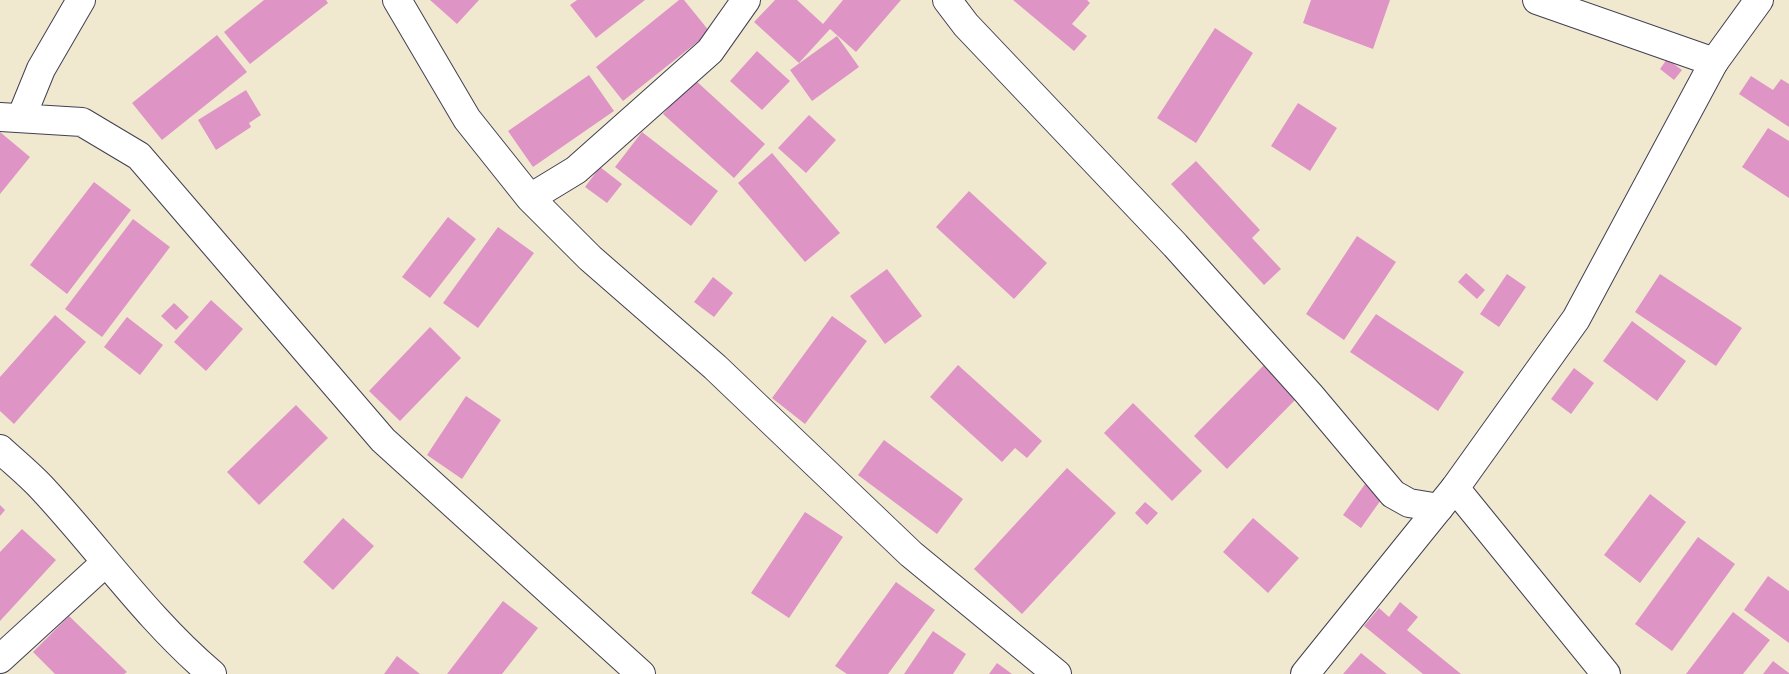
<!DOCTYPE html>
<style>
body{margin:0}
canvas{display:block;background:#f1e8d0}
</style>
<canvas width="1789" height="674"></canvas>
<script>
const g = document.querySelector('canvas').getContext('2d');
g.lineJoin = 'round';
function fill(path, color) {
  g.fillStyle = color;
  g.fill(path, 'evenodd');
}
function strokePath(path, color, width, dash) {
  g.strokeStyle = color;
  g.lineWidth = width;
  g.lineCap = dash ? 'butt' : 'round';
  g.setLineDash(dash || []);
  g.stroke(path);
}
fill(new Path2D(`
 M264,0H326L328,3L250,64L224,32Z
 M430,0H479L457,24Z
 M577,0H645L596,38L570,5Z
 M679,0H684L710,32L623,101L596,67Z
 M775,0H797L823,24L843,0H901L856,52L830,29L799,63L754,22Z
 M1013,0H1087L1090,3L1072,24L1087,36L1074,51Z
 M1311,0H1390L1373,49L1303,23Z
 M1215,28L1253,53L1196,143L1157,118Z
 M217,35L247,72L162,140L132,103Z
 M837,36L859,67L812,101L790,70Z
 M757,51L790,81L762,110L730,81Z
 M1667,59L1682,70L1674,80L1660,69Z
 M589,75L614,111L533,167L508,131Z
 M1751,76L1773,90L1781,79L1789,84V127L1739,94Z
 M694,79L765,144L734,178L663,114Z
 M246,90L261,115L249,123L251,127L216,150L198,120Z
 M1298,103L1337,128L1310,171L1271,146Z
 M809,115L836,140L806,173L778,148Z
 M1768,128L1789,141V198L1742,167Z
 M0,132L30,157L0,194Z
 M642,132L718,191L691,226L615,167Z
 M772,153L840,233L805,262L738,183Z
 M1196,161L1260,230L1252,238L1281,269L1264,285L1171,184Z
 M600,167L622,184L607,203L585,187Z
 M94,182L131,210L67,294L30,265Z
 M969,191L1047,263L1014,299L936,227Z
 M448,217L476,239L430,298L402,277Z
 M133,219L170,247L102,337L65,309Z
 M498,227L534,253L478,328L443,303Z
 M1357,236L1396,262L1344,340L1306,314Z
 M887,269L922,316L885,344L850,296Z
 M1466,273L1485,290L1477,299L1458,282Z
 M1507,274L1526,287L1499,327L1480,314Z
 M1660,274L1742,328L1716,366L1635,312Z
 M713,277L733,293L714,317L694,302Z
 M211,300L243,329L206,371L174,342Z
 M174,303L189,317L176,330L161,316Z
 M1376,314L1464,372L1438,411L1350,352Z
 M55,315L86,342L14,424L0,411V377Z
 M832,316L867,341L805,424L772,398Z
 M127,317L163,345L140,375L104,347Z
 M1632,321L1686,361L1657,401L1603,361Z
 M430,327L461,358L400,421L369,391Z
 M1265,364L1298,397L1227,469L1194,436Z
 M958,365L1042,441L1027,458L1015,448L1002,462L930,397Z
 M1574,368L1594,383L1571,414L1551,399Z
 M466,396L501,420L462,479L427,455Z
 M1133,403L1202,471L1172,501L1104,433Z
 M296,405L328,438L259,505L227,472Z
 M884,440L963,499L937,534L858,475Z
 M1067,468L1116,513L1022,614L974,569Z
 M1365,484L1383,497L1361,528L1343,515Z
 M1650,494L1686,522L1640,583L1604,555Z
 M1145,502L1158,513L1147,525L1135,513Z
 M0,505L5,510L0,516Z
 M805,512L843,537L789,618L751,593Z
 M343,518L374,546L333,590L303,562Z
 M1253,518L1299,558L1268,593L1223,552Z
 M22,529L56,560L0,621V552Z
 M1698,537L1735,564L1672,651L1635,624Z
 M1768,576L1789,591V643L1744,610Z
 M896,582L935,610L888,674H847L835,666Z
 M503,601L538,628L502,674H447Z
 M1400,602L1418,617L1407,630L1461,674H1423L1364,626L1379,608L1389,617Z
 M1733,612L1770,640L1743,674H1686Z
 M69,616L127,672L124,674H55L33,652Z
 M933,631L966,654L953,674H904Z
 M1361,653L1387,674H1343Z
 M397,656L420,674H384Z
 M1773,661L1789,673V674H1763Z
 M997,663L1012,674H989Z`), '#de95c5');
const street = new Path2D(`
 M397,0L467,119L530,198L590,258L715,367L911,554L1057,674
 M947,0L966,25L1175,245L1309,394L1393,494L1409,503L1439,508
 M1537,0L1714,62
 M0,117L82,122L139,156L383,440L641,674
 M21,118L41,69L81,0
 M530,198L576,170L710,51L746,0
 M0,449C14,462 29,474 42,488C99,549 148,620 212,674
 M1455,488L1606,674
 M0,659L105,563`);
const secondary = new Path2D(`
 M1305,674L1455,488L1576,319L1714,62L1759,0`);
strokePath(street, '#414051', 30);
strokePath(secondary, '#414051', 30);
strokePath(street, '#fff', 28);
strokePath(secondary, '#fff', 28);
</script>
